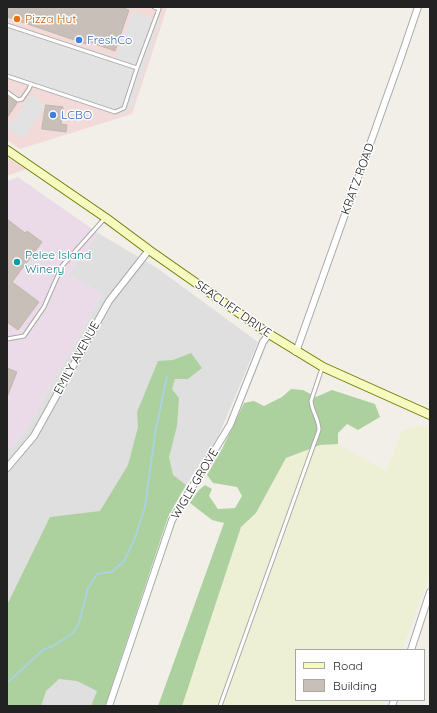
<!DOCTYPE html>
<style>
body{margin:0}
#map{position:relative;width:437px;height:713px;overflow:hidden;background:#f2efe9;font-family:Quicksand,sans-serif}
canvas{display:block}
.frame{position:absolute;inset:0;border:8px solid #222;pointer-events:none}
.legend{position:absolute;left:295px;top:649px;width:130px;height:52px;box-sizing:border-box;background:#fff;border:1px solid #a7a7a7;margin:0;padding:5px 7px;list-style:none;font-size:12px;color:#222}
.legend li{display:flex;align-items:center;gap:8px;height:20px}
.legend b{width:20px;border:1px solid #a7a7a7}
</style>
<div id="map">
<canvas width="437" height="713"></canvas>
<div class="frame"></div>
<ul class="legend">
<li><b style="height:5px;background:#f7fabf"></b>Road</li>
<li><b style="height:11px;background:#c7bfb8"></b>Building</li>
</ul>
</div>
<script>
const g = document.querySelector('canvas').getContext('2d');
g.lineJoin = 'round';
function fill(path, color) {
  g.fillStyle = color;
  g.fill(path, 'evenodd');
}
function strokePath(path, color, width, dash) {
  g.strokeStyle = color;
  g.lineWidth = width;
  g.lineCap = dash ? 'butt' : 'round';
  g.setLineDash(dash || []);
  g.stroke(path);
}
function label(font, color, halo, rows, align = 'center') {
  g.font = font + ' Quicksand,sans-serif';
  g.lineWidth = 3;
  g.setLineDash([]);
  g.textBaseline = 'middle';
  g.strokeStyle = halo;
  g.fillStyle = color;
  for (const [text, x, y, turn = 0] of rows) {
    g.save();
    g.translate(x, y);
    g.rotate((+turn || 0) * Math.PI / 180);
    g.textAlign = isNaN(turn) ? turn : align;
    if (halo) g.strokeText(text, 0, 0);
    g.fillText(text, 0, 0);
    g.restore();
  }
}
fill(new Path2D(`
 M98,233L157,268L258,342L218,437L186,485L168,516L105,706H7V452L26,430L102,294L68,275Z`), '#e0dfdf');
fill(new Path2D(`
 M7,7L167,8L132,114L20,149L7,140Z
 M7,157L26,169L7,176Z`), '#f2dad9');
fill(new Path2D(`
 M18,177L98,233L68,275L102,294L26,430L7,452V181Z`), '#ebdbe8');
fill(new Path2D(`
 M411,427H426L430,429V573L402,650H296V700H384L382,706H182L241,527L256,513L286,458L320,445L338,444L386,471L402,431Z`), '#eef0d5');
fill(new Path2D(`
 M191,353L202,368L188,379H175L172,389L179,398L177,426L169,457L173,475L186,485L168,517L105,706H91L97,691L77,681L59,679L46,691L41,706H7V605L50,517L100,511L128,465L138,427L137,412L158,361L173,360Z
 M291,389L303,390L316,397L332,390L375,404L380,417L358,430L347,424L338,433V444L320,445L286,458L256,513L241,527L182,706H158L224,523L212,520L190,503L198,491L205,485L212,489L209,496L218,509L235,508L242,496L237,487L213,483L207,475L222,449L244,403L254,401L264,406L282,397Z`), '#add19e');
fill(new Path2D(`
 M133,11L160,20L132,107L123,114L7,73V23L86,52L92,50L115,58L116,57Z
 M31,94L44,104L43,110L23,139L7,128V120L12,123Z`), '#e2e2e2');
strokePath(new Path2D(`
 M7,683L43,650L53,646L73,633L79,623L88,588L97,574L112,572L124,561L135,538L145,507L155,434L167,376`), '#aad3df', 2);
const building = new Path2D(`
 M9,7H120L129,10L115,51L87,41L86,44L7,17Z
 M7,96L17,103L7,118Z
 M46,105L63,107L61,124L67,125L66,132L42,129Z
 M7,219L25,233L27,231L42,242L12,282L39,302L18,330L7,322Z
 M7,368L17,372L7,397Z`);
fill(building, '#c7bfb8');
strokePath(building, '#c4b6ab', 1);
const service = new Path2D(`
 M7,25L137,68
 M7,76L115,112L124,108L137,68L159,9L154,7
 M7,92L18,100L22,99L29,89L31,84
 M7,339L24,336L44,307L62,266L105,218
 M220,706L319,430C319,419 312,412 311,401L322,368`);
const minor = new Path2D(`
 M296,352L401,57L418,7
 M7,468L34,436L109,301L149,250
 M411,650L430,592
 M109,706L172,520L230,425L263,342L269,334
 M392,706L394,700`);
const secondary = new Path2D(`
 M7,150L106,218L149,250L269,334L323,367L430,415`);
strokePath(service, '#a9a9a9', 5);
strokePath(minor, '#a9a9a9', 8);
strokePath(secondary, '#707d05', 10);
strokePath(service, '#fff', 3);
strokePath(minor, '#fff', 6);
strokePath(secondary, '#f7fabf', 8);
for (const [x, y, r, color] of [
 [17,19,4,"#e8710a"],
 [79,40,4,"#3f7fe0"],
 [53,115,4,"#3f7fe0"],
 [17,262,4,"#0f9aa8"]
]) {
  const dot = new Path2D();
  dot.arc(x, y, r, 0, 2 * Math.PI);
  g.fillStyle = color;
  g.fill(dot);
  strokePath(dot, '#fff', 1.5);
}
label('12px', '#c56008', '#fff', [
 ["Pizza Hut",25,19]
], 'left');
label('12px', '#366cbe', '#fff', [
 ["FreshCo",87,40],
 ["LCBO",61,115]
], 'left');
label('12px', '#222', '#fff', [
 ["KRATZ ROAD",358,179,-70],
 ["SEACLIFF DRIVE",233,309,35],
 ["EMILY AVENUE",77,358,-61],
 ["WIGLE GROVE",195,484,-59]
]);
label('12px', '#0d838f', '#fff', [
 ["Pelee Island",25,255],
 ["Winery",25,269]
], 'left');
</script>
